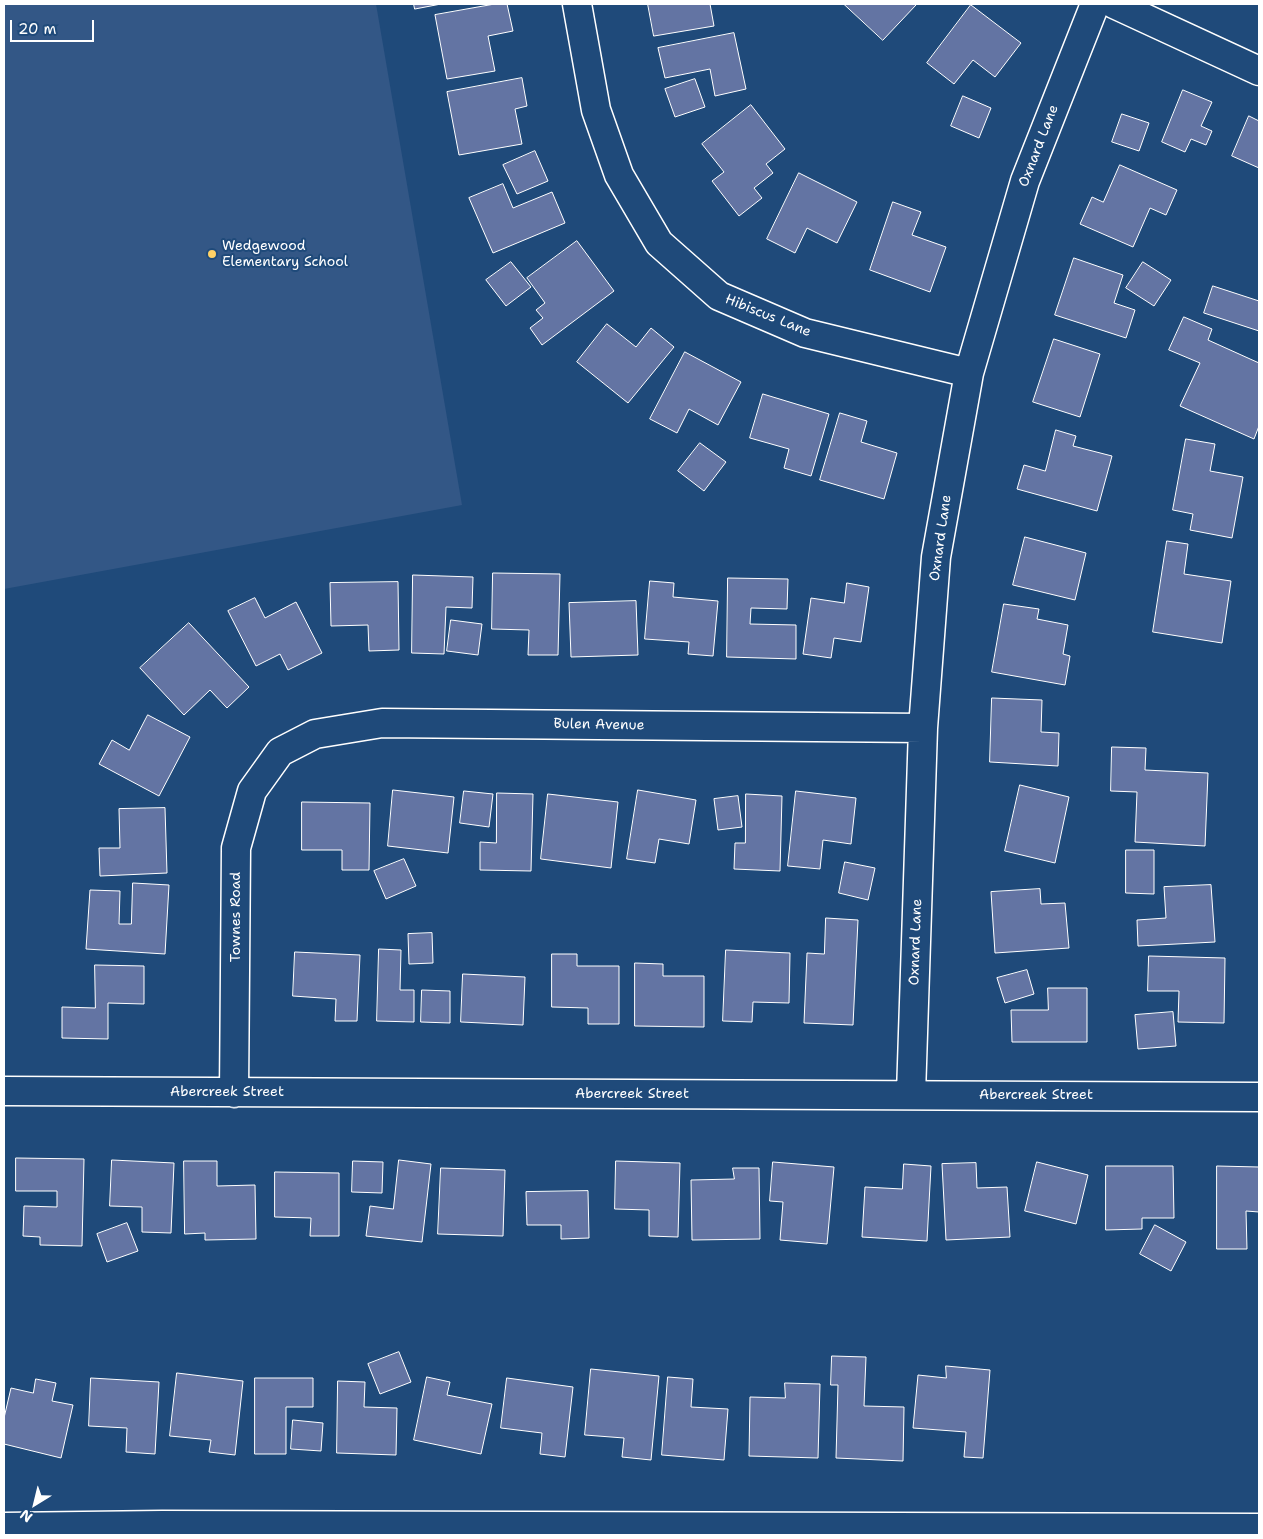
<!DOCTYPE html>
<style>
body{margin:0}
#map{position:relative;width:1263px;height:1539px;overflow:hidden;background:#1f4a7a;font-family:"Shantell Sans",sans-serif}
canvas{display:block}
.frame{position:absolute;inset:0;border:5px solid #fff;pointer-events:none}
.north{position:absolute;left:10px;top:1479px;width:50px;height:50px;-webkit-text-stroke:4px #1f4a7a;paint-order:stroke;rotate:216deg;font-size:14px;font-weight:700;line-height:20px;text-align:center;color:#fff}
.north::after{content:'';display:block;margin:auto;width:18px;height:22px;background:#fff;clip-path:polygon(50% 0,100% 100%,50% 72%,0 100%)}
.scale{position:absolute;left:10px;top:20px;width:84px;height:22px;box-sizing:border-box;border:2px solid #fff;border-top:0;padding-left:6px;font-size:15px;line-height:18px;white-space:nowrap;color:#fff;-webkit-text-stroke:4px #1f4a7a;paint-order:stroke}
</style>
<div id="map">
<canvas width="1263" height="1539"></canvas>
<div class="frame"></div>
<div class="north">N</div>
<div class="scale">20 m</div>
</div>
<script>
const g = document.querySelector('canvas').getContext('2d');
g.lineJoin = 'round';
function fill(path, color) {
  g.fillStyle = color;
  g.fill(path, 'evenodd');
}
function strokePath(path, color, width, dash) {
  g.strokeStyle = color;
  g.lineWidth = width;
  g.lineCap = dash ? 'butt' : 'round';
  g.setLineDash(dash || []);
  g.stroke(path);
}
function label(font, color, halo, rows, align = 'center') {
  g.font = font + ' "Shantell Sans",sans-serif';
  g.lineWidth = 4;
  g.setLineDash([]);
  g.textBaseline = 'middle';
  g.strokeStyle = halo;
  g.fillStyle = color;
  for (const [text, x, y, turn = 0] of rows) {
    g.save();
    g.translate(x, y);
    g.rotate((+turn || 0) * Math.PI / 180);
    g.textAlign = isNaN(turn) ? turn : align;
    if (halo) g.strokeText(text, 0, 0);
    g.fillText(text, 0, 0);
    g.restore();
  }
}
fill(new Path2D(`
 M4,4H376L462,505L4,589Z`), '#335786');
const building = new Path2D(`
 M414,4H441L415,9Z
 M495,4H507L513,31L488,36L495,71L447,79L435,15Z
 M648,4H710L714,26L654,36Z
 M844,4H915L916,5L883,40Z
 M971,5L1021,43L995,77L973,60L954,84L927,63Z
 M734,33L746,89L715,96L710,69L665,78L658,48Z
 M522,78L527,106L515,109L522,144L459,155L447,92Z
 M695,79L705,107L675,117L665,89Z
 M1183,90L1212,102L1201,126L1212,131L1206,145L1191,139L1185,152L1162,142Z
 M963,96L991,108L979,138L951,126Z
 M751,105L785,149L766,164L773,173L754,188L762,198L739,216L712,181L724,172L702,144Z
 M1122,114L1149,123L1139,151L1112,142Z
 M1249,116L1259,121V168L1232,156Z
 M535,151L548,181L517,194L503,165Z
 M1120,165L1177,190L1166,215L1150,208L1133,247L1080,224L1092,197L1103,202Z
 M799,173L857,202L837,243L807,228L795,253L767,239Z
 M503,184L513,208L552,192L565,223L493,253L469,198Z
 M893,202L921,212L912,235L946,247L930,292L870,270Z
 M577,241L614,291L542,345L530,328L543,318L536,310L545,303L527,278Z
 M1074,258L1123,275L1114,303L1135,310L1126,338L1055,315Z
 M511,262L531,287L506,306L486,280Z
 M1143,262L1171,280L1154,306L1126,288Z
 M1213,286L1259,301V331L1204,313Z
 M1184,317L1212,329L1208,340L1259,363V426L1254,439L1180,406L1200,363L1169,350Z
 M607,324L636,347L651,328L674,347L628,403L577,362Z
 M1054,339L1100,354L1080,417L1033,402Z
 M685,352L741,382L718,425L689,409L677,433L650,419Z
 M763,394L829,414L811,476L784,468L789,449L750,438Z
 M840,413L867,421L861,442L897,453L884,499L820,480Z
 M1056,430L1076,436L1073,446L1112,456L1097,511L1017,489L1024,465L1045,471Z
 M1186,439L1215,444L1210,471L1243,477L1232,538L1190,530L1193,514L1173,510Z
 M700,443L726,462L704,491L678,471Z
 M1025,537L1086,553L1075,600L1013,585Z
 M1167,541L1188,544L1184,574L1231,581L1222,643L1153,632Z
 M493,573L560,574L558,655H528L529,630L492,629Z
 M413,575L473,577L472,608L446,607L444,654L412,653Z
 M728,578L788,579L787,609L751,608L750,624L796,625V659L727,657Z
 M650,581L674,583L673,597L718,601L713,656L688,654L689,642L645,639Z
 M398,582L399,650L369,651L368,625L331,626L330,583Z
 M847,583L869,587L861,642L834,638L831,658L803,654L811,598L844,603Z
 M255,598L265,618L296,602L322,653L288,670L280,654L256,666L228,611Z
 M636,601L638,655L571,657L569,603Z
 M1004,604L1039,609L1037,619L1068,625L1063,654L1070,656L1065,685L992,672Z
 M451,620L482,624L478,655L447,651Z
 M189,623L249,687L227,708L210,690L184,715L140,668Z
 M992,698L1042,700L1041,732L1059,733L1058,766L990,762Z
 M148,715L190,737L159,796L99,764L112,740L129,750Z
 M1112,747L1146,748L1145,770L1208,773L1205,846L1135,842L1137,792L1111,791Z
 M1020,785L1069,797L1055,863L1005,851Z
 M393,790L454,797L448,853L388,846Z
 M638,790L696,800L689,844L659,839L655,863L627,859Z
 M464,791L493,794L489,827L460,823Z
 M796,791L856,798L851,844L823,840L820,869L788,866Z
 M497,793L533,794L531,871L480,870V842L496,843Z
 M548,794L618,802L611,868L541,859Z
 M746,794L782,796L780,871L734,869L735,843H745Z
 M738,796L742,827L718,830L714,799Z
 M302,802L370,803L369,870H342V850H302Z
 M165,808L167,873L100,876L99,848H120L119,809Z
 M1126,850H1154V894L1126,893Z
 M404,859L416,886L386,899L374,871Z
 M845,862L875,868L868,900L839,893Z
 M133,883L169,885L165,954L86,949L90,890L120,891L119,924H131Z
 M1211,885L1215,942L1138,946L1137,920L1166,918L1164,887Z
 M1040,889L1041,904L1065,903L1069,948L995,953L991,892Z
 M826,918L858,920L853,1025L804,1023L807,953L824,954Z
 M432,933L433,963L409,964L408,934Z
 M379,949L401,950L400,990H414V1022L377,1021Z
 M726,950L790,953L789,1003L753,1002L752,1022L723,1021Z
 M295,952L360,955L357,1021H335L336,999L293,996Z
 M552,954H577V966H619V1024H588V1008L552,1007Z
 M1149,956L1225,958L1224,1023L1178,1022L1179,991H1148Z
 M635,963L663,964V976H704V1027L635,1026Z
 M95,965L144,966V1004L108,1003V1039L62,1038V1007L95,1008Z
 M1027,970L1034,994L1005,1003L997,978Z
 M463,974L525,977L523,1025L461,1022Z
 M1048,988H1087V1042H1012L1011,1010H1048Z
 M422,990L450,991V1023L421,1022Z
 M1173,1012L1176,1046L1138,1049L1135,1015Z
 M16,1158L84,1159L82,1246L40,1245V1237L23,1236L24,1206L57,1207V1191H16Z
 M112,1160L174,1163L171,1233L142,1232V1207L110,1206Z
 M399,1160L431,1164L422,1242L366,1236L370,1206L393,1209Z
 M184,1161H217V1186L255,1185L256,1239L205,1240V1233L185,1234Z
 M353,1161L383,1162L382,1193L352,1192Z
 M616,1161L680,1163L678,1237L649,1236V1210L615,1209Z
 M773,1162L834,1167L827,1244L780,1240L783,1202L770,1201Z
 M1037,1162L1088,1175L1076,1224L1025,1211Z
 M976,1163L977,1188L1007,1187L1010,1237L946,1240L942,1164Z
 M904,1164L931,1166L927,1241L862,1237L865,1187L902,1189Z
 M1106,1166H1173L1174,1218H1142V1229L1106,1230Z
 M1217,1166L1259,1167V1212L1246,1211L1247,1249H1217Z
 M441,1168L505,1170L503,1236L438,1234Z
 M733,1168H759L760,1239L692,1240L691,1180L734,1179Z
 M275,1172L339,1173V1236H310L311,1218L275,1217Z
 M588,1191L589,1238L561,1239V1225H527L526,1192Z
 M127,1223L138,1251L107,1262L97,1234Z
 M1155,1225L1186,1242L1171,1271L1140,1254Z
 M399,1352L411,1382L380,1394L368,1364Z
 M832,1356L866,1357L864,1406L904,1407L903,1461L836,1458L838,1385H831Z
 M946,1366L990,1370L983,1458L964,1457L966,1432L913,1428L918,1375L946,1378Z
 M591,1369L659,1376L651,1460L622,1457L624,1438L585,1435Z
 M177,1373L243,1381L235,1455L209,1452L211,1440L170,1436Z
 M427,1377L450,1382L447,1395L492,1404L481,1454L414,1440Z
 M668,1377L693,1379L691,1407L728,1409L724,1460L662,1455Z
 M91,1378L159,1382L155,1454L126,1452L127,1428L89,1426Z
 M255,1378H313V1407H286V1454H255Z
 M507,1378L573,1387L565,1457L540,1454L542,1433L501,1428Z
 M36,1379L56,1383L52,1401L73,1405L61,1458L4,1444V1418L11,1388L33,1393Z
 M338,1381L365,1382L364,1407L397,1408L396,1455L337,1453Z
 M785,1383L820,1384L818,1458L749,1456L750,1397L785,1398Z
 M293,1420L323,1423L321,1451L291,1449Z`);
fill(building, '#6374a3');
strokePath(building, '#fff', 1);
const minor = new Path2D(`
 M577,4L596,110L619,175L659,243L719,296L805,333L969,373
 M1114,4L1259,71
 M4,1091L1259,1097
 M234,1093L236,848L252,791L280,752L315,734L382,723L923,728
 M911,1094L923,728L936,557L969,373L1025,181L1095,4
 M4,1527L162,1525L1259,1528`);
strokePath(minor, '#fff', 31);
strokePath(minor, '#1f4a7a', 28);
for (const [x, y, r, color] of [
 [212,254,5,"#ffd166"]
]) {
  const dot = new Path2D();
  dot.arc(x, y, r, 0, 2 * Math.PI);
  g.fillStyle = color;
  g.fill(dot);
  strokePath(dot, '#1f4a7a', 2);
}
label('14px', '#fff', '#1f4a7a', [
 ["Oxnard Lane",1039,146,-69],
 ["Hibiscus Lane",768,316,22],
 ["Oxnard Lane",941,538,-82],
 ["Bulen Avenue",599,725,1],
 ["Townes Road",236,917,-90],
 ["Oxnard Lane",916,942,-88],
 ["Abercreek Street",227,1092],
 ["Abercreek Street",632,1094],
 ["Abercreek Street",1036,1095]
]);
label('14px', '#fff', '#1f4a7a', [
 ["Wedgewood",222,246],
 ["Elementary School",222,262]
], 'left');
</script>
